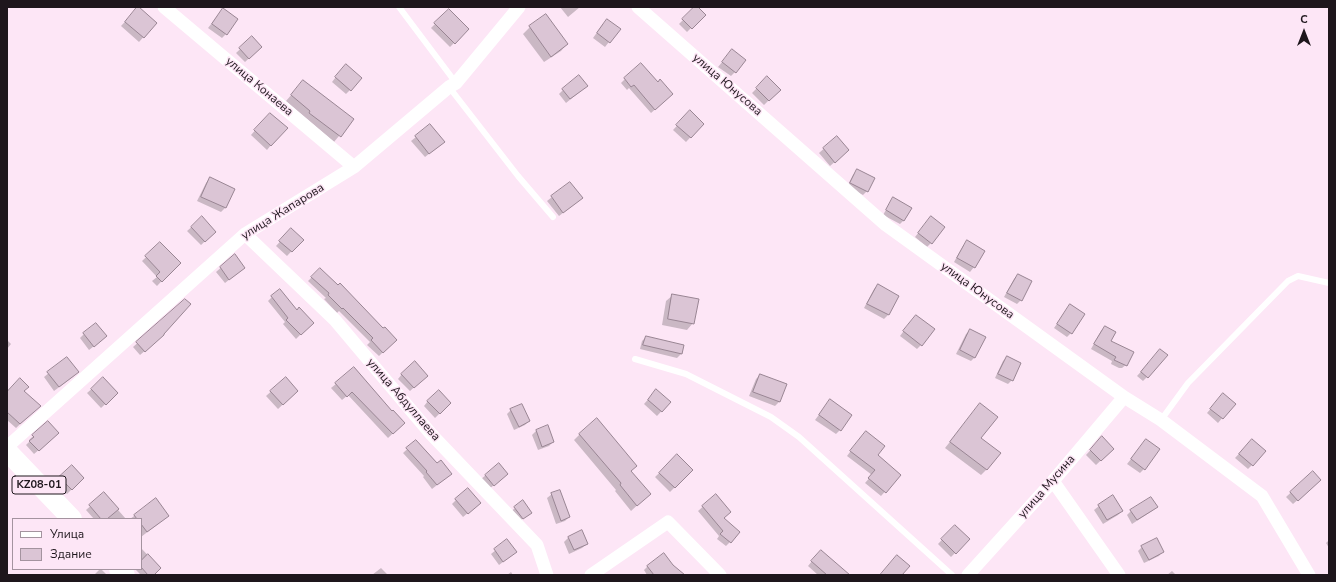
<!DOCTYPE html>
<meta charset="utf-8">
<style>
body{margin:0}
#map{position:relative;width:1336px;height:582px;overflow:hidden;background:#fde6f6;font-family:"Nunito Sans",sans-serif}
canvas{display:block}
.frame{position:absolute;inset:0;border:8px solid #1e161c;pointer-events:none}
.legend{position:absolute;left:12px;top:518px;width:130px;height:52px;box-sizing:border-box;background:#fde6f6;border:1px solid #a4939f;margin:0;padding:5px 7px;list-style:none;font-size:12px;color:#1e161c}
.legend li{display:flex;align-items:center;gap:8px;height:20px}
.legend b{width:20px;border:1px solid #a4939f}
.north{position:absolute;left:1284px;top:12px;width:40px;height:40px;-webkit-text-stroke:3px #fde6f6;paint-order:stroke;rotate:0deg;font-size:11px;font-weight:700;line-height:16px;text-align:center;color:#1e161c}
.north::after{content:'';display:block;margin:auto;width:14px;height:18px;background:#1e161c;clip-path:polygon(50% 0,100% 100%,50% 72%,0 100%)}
</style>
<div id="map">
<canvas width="1336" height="582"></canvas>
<div class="frame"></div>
<ul class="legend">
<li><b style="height:5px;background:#fff"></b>Улица</li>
<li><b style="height:11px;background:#dbc5d5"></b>Здание</li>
</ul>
<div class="north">С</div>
</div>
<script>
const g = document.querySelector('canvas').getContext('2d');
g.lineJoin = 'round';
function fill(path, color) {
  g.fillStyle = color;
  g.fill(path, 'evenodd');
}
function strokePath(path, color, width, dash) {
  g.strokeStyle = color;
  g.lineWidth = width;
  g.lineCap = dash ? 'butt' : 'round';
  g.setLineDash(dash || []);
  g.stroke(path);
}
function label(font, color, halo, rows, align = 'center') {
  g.font = font + ' "Nunito Sans",sans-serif';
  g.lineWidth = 3;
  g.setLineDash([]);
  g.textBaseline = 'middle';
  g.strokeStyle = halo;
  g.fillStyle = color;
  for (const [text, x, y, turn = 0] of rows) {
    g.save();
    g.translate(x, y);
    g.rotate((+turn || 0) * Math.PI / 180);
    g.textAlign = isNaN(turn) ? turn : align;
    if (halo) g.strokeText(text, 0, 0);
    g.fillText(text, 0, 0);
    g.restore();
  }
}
fill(new Path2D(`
 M560,7H580L568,17Z
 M696,7L704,15L687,32L679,24Z
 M223,9L226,34L222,38L208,28Z
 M449,10L468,29L450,47L431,28Z
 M134,12L156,23L139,42L121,26Z
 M546,15L567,44L561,51L544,62L523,34L530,27Z
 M603,24L619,29L605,47L593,38Z
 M252,38L261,47L245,62L236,53Z
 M728,55L735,72L731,76L718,67Z
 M342,69L350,90L346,94L332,82Z
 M767,78L779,90L764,105L752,93Z
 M625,79L657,83L668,98L651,113L629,88L627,90L621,83Z
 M298,87L353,119L334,142L286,101Z
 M563,90H582L566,103L559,94Z
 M690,112L703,124L686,142L673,130Z
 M266,118L271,145L267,150L251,135Z
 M416,137L439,146L425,157L411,141Z
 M837,137L844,154L830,166L819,153Z
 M858,170L867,191L863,195L847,187L853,175Z
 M210,178L233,189L225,208L221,212L197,201L206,183Z
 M552,197L577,202L559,216L547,201Z
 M894,199L904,220L900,224L883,215L890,203Z
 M202,218L215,232L201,245L187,231Z
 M927,222L931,243L927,247L915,237Z
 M287,234L302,240L287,256L276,246Z
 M968,242L974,267L970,272L954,262L963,246Z
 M160,244L179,263L157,286L152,281L157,277L142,261Z
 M235,255L244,268L225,283L216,272Z
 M320,269L383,330L396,340L379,356L367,345L370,342L339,311L337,313L324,299L326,298L308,281Z
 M1018,275L1021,300L1017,304L1004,297L1014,279Z
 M878,285L898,296L888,315L884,319L864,308L874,289Z
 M673,295L693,323L687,330L662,325L666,301Z
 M272,297L312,323L296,339L283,324L285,322L268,301Z
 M185,300L159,339L140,355L133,347Z
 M1070,305L1071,333L1067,337L1054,328Z
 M912,320L921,345L917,349L900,336Z
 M1105,327L1110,341L1127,364L1122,368H1119L1111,364L1112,361L1091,349L1101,331Z
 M971,330L975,357L971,361L956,354L966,334Z
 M84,334L102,340L89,350L80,338Z
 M646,337L683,346L681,354L677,358L640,349L642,341Z
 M7,340L11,344L7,349Z
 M1156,355L1147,377L1143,381L1137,376Z
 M1007,357L1012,380L1008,384L995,378L1003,361Z
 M67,358L74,376L54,391L44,377Z
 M354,369L392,412L404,423L388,438L348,395L342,400L331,388Z
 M402,374L422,380L410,391L398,379Z
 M760,375L785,384L779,402L775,406L749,396L756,379Z
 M103,379L117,393L101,408L87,393Z
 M285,379L293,395L278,409L266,396Z
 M23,391L35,410L16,428L7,420V393Z
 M652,395L670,402L657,416L644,404Z
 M1219,399L1234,404L1218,423L1207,413Z
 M830,400L840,430L836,434L815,420Z
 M428,401L450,403L435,418L424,406Z
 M980,404V438L987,469L981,475L945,448Z
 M511,410L529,421L525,425L514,430L507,414Z
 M48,422L54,437L34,454L26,445L30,441L29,440Z
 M547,427L553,442L549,446L538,450L532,435L536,431Z
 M580,434L643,500L631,511L615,491L616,490L574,440Z
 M862,436L876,455L900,475L881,496L865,483L872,475L847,456Z
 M1146,440L1144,469L1140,473L1127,464Z
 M416,441L446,478L432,489L423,477L424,476L403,453Z
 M1098,442L1113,449L1096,465L1086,455Z
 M1248,444L1252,465L1248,469L1235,458Z
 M677,456L692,470L670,492L655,477Z
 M72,467L83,478L67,494L56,482Z
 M1313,472L1316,484L1293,504L1286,497Z
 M486,475L503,478L489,489L481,479Z
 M104,494L126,519H94L86,510Z
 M552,494L569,517L565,521L556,524L547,498Z
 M715,496L730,542L726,546L717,539L719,536L698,511Z
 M1113,497L1122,511L1118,515L1103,524L1094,510L1099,506Z
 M156,500L168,516L141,537V519H130Z
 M456,500L475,507L463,517L452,504Z
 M523,502L531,512L519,522L510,512Z
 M1157,507L1152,511L1132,524L1127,515L1131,511Z
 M955,526L969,539L951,557L938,544Z
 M581,532L587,544L582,548L569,554L564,542L568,538Z
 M1329,540V548L1326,543Z
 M507,541L511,556L499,565L491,554Z
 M1142,547L1163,551L1159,556L1144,563L1138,551Z
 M141,548L160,568L153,575H141L135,569H141Z
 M817,555L839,575H818L808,566Z
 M648,566H672L683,575H647L644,570Z
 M381,568L388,575H372Z
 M100,569H101L107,575H94Z
 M1172,571L1176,575H1167Z
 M511,572L513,575H507Z`), '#0003');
const building = new Path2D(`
 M137,7H139L157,23L144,38L125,22Z
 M694,7H698L706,15L692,29L682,19Z
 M223,8L238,19L227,35L212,24Z
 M449,9L469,29L455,44L434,23Z
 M546,14L568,44L551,57L529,26Z
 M607,19L621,29L610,43L597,33Z
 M252,36L262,47L249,59L239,48Z
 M732,49L746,60L736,73L722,62Z
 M641,63L658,82L660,79L673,94L655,110L634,85L631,87L624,78Z
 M346,64L362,78L351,91L335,77Z
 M579,75L588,86L570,99L562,89Z
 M767,76L781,90L769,101L756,88Z
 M303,80L354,119L341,137L309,113L310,111L291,95Z
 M690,110L704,124L691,138L676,125Z
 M270,113L288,128L271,146L254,130Z
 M430,124L445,142L429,154L415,136Z
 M837,136L849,150L835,163L823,148Z
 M857,169L875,178L868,192L850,183Z
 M210,177L235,189L226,208L201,197Z
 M570,182L583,198L563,213L551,196Z
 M893,197L912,208L904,221L886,210Z
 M202,216L216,232L205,242L191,227Z
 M931,216L945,227L932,244L918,233Z
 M291,228L304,240L292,252L279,241Z
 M967,240L985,251L975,268L957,258Z
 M160,242L181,263L162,282L156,276L160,272L145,256Z
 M235,254L245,268L229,280L220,267Z
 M320,268L338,285L340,283L383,328L385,327L397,340L383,353L371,340L373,338L343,308L342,309L328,295L329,293L311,277Z
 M1018,274L1032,281L1022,301L1007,293Z
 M878,284L899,296L889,315L867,304Z
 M280,289L297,310L299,307L314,323L301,335L286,320L288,318L271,296Z
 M672,294L699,299L694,324L668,319Z
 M185,299L191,304L164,334V335L145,352L136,342Z
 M1070,304L1085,314L1072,334L1057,324Z
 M916,315L935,329L922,346L903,331Z
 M96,323L107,336L94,347L83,333Z
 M1105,326L1116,332L1111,341L1134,352L1127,366L1114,360L1116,357L1094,344Z
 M970,329L986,337L975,358L960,350Z
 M646,336L684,345L682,354L643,345Z
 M1160,349L1168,355L1148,378L1141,372Z
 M1007,356L1021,363L1013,381L998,374Z
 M67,357L79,372L59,387L47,372Z
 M415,361L428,376L414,388L401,374Z
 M354,367L392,411L393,410L405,423L393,434L352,392L347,397L335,383Z
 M760,374L787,384L780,402L753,392Z
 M103,377L118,393L106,405L91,389Z
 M286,377L298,391L283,405L270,391Z
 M20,378L29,387L24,391L41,406L20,424L7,412V392Z
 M656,389L671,402L662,412L648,400Z
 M439,390L451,403L440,414L427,401Z
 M1223,393L1236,404L1223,419L1210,409Z
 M830,399L852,415L841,431L819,415Z
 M980,403L998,417L981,438L1001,453L987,470L950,442Z
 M522,404L530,421L519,427L510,409Z
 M597,418L637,466L631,471L651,494L637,506L620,485L621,483L579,434Z
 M48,421L59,433L39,451L29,441L34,437L32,435Z
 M548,425L554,442L542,447L536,430Z
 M866,431L885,446L878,455L901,475L886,493L868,478L875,470L850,451Z
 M1102,436L1114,449L1101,461L1090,450Z
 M1146,439L1160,449L1145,470L1131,459Z
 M1252,439L1266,451L1253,466L1239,454Z
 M416,440L437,463L441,460L452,474L437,485L426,472L427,471L406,448Z
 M677,454L693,470L675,488L659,473Z
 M499,463L508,474L494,486L485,475Z
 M72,465L84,478L72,490L59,477Z
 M1313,471L1321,480L1298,501L1290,492Z
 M468,488L481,503L468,514L455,499Z
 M560,490L570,517L561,521L551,493Z
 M104,492L119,509L107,519H101L89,505Z
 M716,494L731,512L724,518L740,532L731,543L720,534L723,531L702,506Z
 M1113,495L1123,511L1107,520L1098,505Z
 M1151,497L1158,507L1137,520L1130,510Z
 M156,498L169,516L147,532L141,524V519H137L134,515Z
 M523,500L532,513L523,519L514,507Z
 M955,525L970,539L956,554L941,539Z
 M582,530L588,544L574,550L568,537Z
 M1157,538L1164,552L1149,560L1141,546Z
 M507,539L517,552L503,562L494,549Z
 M821,550L850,575H827L811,561Z
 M664,553L673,565L685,575H654L647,566Z
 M148,554L161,568L154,575H148L141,567V561Z
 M897,555L910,566L902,575H880Z`);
fill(building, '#dbc5d5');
strokePath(building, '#998593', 1);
strokePath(new Path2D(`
 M399,7L456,83
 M449,87L518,176L553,217
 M635,359L686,374L771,417L799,437L952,575
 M1161,420L1188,383L1288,281L1298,276L1329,283`), '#fff', 6);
strokePath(new Path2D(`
 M164,7L354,167
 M638,7L886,225L1124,397L1161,420L1262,496L1309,575
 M245,234L335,320L431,434L537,545L547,575
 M7,447L245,234L354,167L449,87L456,83L519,7
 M1053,481L1119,575
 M591,575L668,522L720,575
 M968,575L1053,481L1124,397`), '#fff', 13);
strokePath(new Path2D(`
 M7,451L72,519
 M119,569L125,575`), '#fff', 20);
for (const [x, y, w] of [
 [39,485,54]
]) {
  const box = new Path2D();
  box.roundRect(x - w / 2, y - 9, w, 18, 3);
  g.fillStyle = '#fde6f6';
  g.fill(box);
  strokePath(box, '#1e161c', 1);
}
label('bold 11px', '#1e161c', null, [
 ["KZ08-01",39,485]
]);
label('12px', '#1e161c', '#fde6f6', [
 ["улица Юнусова",727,85,41],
 ["улица Конаева",259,87,40],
 ["улица Жапарова",283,212,-32],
 ["улица Юнусова",977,291,36],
 ["улица Абдуллаева",403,400,49],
 ["улица Мусина",1047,487,-49]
]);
</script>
